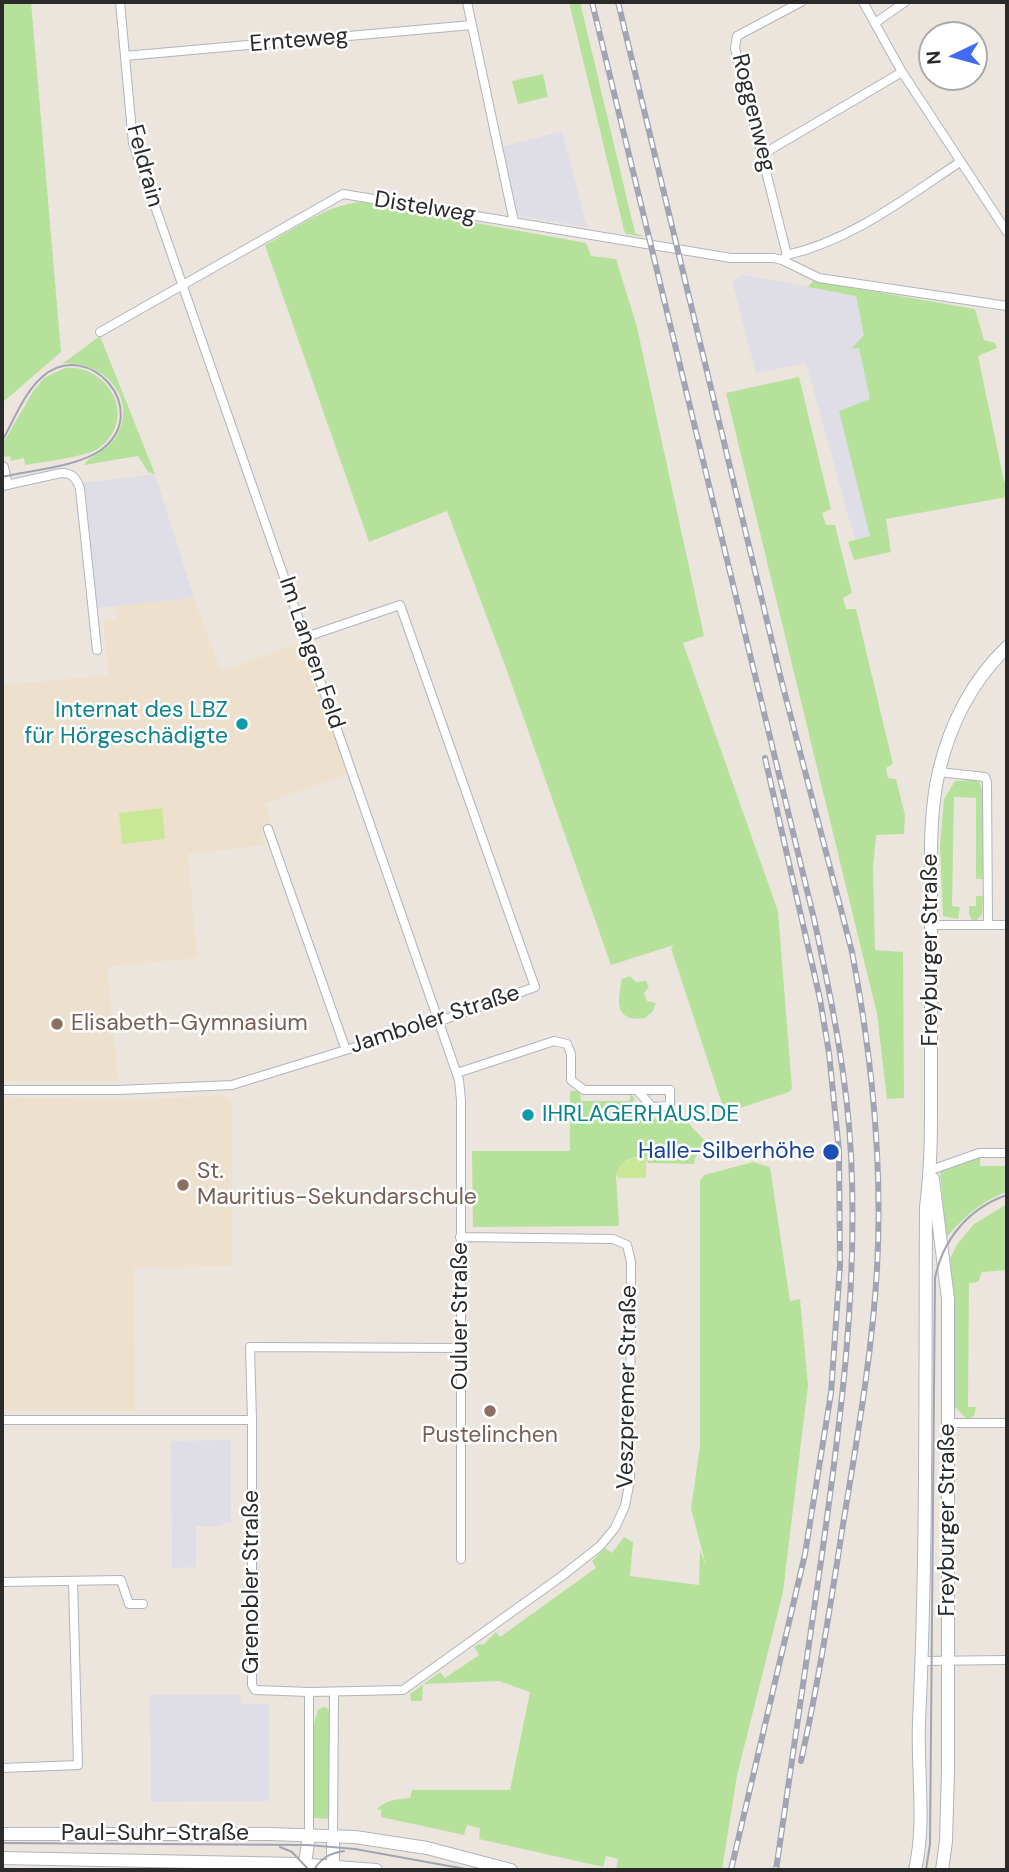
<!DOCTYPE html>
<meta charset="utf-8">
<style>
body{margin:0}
#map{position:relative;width:1009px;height:1872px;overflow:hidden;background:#ece5dd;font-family:"DM Sans",sans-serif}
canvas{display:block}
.frame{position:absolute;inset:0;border:4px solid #2a2a2a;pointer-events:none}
.north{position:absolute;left:918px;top:21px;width:70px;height:70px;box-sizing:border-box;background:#fff;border:2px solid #aaa;border-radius:50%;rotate:265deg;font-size:19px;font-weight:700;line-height:28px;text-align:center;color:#2a2a2a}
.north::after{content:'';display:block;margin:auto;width:24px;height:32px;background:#416bf4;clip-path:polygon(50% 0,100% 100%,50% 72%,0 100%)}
</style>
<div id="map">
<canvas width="1009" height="1872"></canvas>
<div class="frame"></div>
<div class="north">N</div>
</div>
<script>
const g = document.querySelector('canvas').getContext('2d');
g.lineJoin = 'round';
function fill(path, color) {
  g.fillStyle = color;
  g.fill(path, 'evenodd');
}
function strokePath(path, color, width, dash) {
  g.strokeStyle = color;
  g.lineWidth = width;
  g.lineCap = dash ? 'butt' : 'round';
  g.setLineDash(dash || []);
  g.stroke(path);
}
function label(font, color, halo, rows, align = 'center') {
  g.font = font + ' "DM Sans",sans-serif';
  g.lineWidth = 5;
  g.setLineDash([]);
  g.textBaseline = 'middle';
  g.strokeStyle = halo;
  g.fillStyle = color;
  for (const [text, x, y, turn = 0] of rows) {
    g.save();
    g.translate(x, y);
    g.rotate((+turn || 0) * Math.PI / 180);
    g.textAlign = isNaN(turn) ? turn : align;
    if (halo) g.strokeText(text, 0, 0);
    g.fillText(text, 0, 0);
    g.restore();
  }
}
fill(new Path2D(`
 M562,131L587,227L518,216L502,147Z
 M745,275L856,296L864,335L871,399L870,536L855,540L806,363L756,373L732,280Z
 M155,474L194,598L97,608L83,483Z
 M231,1440V1523H223L222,1526H196V1567L172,1568L171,1441Z
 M150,1695H240L241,1704H269V1801L151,1802Z`), '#dfdde5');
fill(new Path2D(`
 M194,598L221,671L307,640L353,773L265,803L273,828L261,831L266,845L188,854L197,958L107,967L118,1081H2V685L109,675L103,621L118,620L116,606Z
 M222,1095L232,1103V1266L134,1268L135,1411L2,1410V1097L134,1100Z`), '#ede1cd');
fill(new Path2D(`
 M2,2H31L61,352L2,403Z
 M569,2H580L635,233L646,237L626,234L624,230Z
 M543,74L548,97L518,104L512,81Z
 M361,202L586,243L591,256L616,259L637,327L704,636L683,643L778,911L792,1089L789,1092L725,1113L671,948L674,945L611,965L506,668L447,511L369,542L265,245C295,229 326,205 361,202Z
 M813,281L975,309L984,340L995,343L997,348L978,356L1004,481L1007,484V497L886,519L891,552L854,560L848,542L870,536L839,411L870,399L859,348L851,349L864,335L856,296L808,287Z
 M100,336L155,474L148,472L138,456L84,465C90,455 108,450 116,437C140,398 101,359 62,364Z
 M65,368C109,364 139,419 99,448C87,457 42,462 25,465L24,458L11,461L10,456L2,457V445L34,390L44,378Z
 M799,377L831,509L822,513L826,525H835L852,593L843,598L846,609H856L893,764L886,768L888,778L896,779L905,815L904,834L876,835L873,868L875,950L903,952L904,1098L887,1099L877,1014L726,393Z
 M974,780L979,782L983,791V879H976V798L954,797L952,906L960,907L958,919L943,916L940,847L944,799L955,781Z
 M976,896H983L982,914L977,920H972L969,914V906H976Z
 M630,976L636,982L646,981L649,987L644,993L647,1001L656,1003L653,1011L645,1018C613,1023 618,999 622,979Z
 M570,1091H580L581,1101H629L631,1094L635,1099L630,1105L640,1116L646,1111L647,1119L670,1118V1111H677L706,1142L695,1158L694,1164L648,1163L646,1158C632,1154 620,1162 616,1175L619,1226L473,1227L472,1151H570Z
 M980,1157V1166H1007V1192C982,1200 963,1218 946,1238L940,1171Z
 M753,1162L770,1167L790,1301L800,1299L808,1385L783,1592L737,1775L722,1870H616L618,1859L606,1856L603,1867L479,1839L480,1828L467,1825L464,1835L381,1817V1810L377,1809C386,1800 397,1799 410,1798L412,1790H510L530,1692L499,1681L423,1684L422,1701H411L410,1694L440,1672L445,1678L479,1655L474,1647L479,1644L483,1645L496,1632L500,1637L596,1568L592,1561L605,1548L612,1553L624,1537L633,1542L630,1576L699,1585L700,1550L706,1565L691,1509L700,1446V1181L704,1175Z
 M1007,1204V1270L982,1272L978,1282L969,1283L968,1407H976L974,1416L967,1419L955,1407V1324L950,1259L956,1246L974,1224Z
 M323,1707L327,1708L330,1713L329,1819L314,1818V1724L318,1710Z`), '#b6e19b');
fill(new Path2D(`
 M162,808L165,839L122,844L119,813Z
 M638,1156L646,1158V1178H619L616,1175L622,1163Z`), '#c9e897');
const street = new Path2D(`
 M120,2L133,143L459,1080L461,1100V1559
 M467,2L514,222
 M863,2L902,72L1007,232
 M875,23L905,2
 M125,56L472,25
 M763,154L902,72
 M787,255C852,240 905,198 960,162
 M782,260L787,255L735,48L737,36L801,2
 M100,332L343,194L731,258H774L782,260L819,278L1007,306
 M2,466L4,467L8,485
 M2,486L61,473C73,473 77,479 80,489L97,650
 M939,772L985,777L987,782L988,925
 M268,829L346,1050
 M931,925H1007
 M457,1073L554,1041L567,1044L571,1054V1080L584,1090H670V1106L652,1107L638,1091
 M2,1090H118L232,1085L440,1021L535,987L400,605L306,637
 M931,1170L979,1153H1007
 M2,1420H252L250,1347L460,1348
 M252,1420V1685L255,1690L309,1692L403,1690L562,1576L600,1546L615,1528L625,1506L630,1480L631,1262L627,1245L613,1239L460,1237
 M949,1423H1007
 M2,1582L121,1580L129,1604H143
 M922,1661L1007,1660
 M2,1768L78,1765L73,1581
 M309,1836V1692
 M333,1836L334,1692`);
const secondary = new Path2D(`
 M933,1179L948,1299V1771L946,1841L942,1870
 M2,1834H270L355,1837L427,1848L511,1870
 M2,1858L298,1864L376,1870
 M304,1870L309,1836
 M333,1870V1836
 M915,1870C926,1823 917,1771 919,1722C927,1551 925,1379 926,1207C932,1161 931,1116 931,1069C931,1014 931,959 931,904C931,860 929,814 939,771C950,724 972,681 1007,647`);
strokePath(street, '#b0b4be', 10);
strokePath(secondary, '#b0b4be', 14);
strokePath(street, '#fff', 8);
strokePath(secondary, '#fff', 12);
strokePath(new Path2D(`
 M2,441C14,420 24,393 42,377C89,336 154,411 101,450C77,467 31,470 2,477
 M2,1843L308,1845L355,1849L471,1870
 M280,1847L292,1852L309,1870
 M314,1870C321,1858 330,1853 344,1851
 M926,1870L930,1844L935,1278C943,1239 969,1208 1007,1195`), '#a0a4b4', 2);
const rail = new Path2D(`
 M592,2L814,919C831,997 847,1075 851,1155C858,1291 840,1426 821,1561C806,1664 791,1767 776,1870
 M618,2L781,679L852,952C872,1057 883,1162 877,1269C872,1357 856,1444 842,1531C830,1608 818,1685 801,1761
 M731,1870L805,1554L831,1393L840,1265L839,1151L829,1053L820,999L765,758`);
strokePath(rail, '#a0a4b4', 6);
strokePath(rail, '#fff', 3.5, [10]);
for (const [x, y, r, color] of [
 [242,724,7,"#0f9aa8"],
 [57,1024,7,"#8d6e63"],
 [528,1115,7,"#0f9aa8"],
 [831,1152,9,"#1a4fb4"],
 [183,1185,7,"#8d6e63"],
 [490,1411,7,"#8d6e63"]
]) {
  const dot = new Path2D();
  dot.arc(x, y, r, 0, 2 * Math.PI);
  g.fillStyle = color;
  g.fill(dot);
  strokePath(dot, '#fff', 2.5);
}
label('23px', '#2a2a2a', '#fff', [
 ["Ernteweg",299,41,-5],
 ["Roggenweg",753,113,76],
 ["Feldrain",144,166,75],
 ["Distelweg",425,208,9],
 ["Im Langen Feld",311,653,71],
 ["Freyburger Straße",931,950,-90],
 ["Jamboler Straße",435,1020,-18],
 ["Ouluer Straße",461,1316,-90],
 ["Veszpremer Straße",628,1387,-89],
 ["Freyburger Straße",948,1520,-90],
 ["Grenobler Straße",252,1582,-90],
 ["Paul-Suhr-Straße",155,1834]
]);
label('23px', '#0d838f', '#fff', [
 ["Internat des LBZ",228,711],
 ["für Hörgeschädigte",228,737],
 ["IHRLAGERHAUS.DE",542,1115,"left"]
], 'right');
label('23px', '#785e54', '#fff', [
 ["Elisabeth-Gymnasium",71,1024],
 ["St.",197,1172],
 ["Mauritius-Sekundarschule",197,1198],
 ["Pustelinchen",490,1436,"center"]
], 'left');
label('23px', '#164399', '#fff', [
 ["Halle-Silberhöhe",815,1152]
], 'right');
</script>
